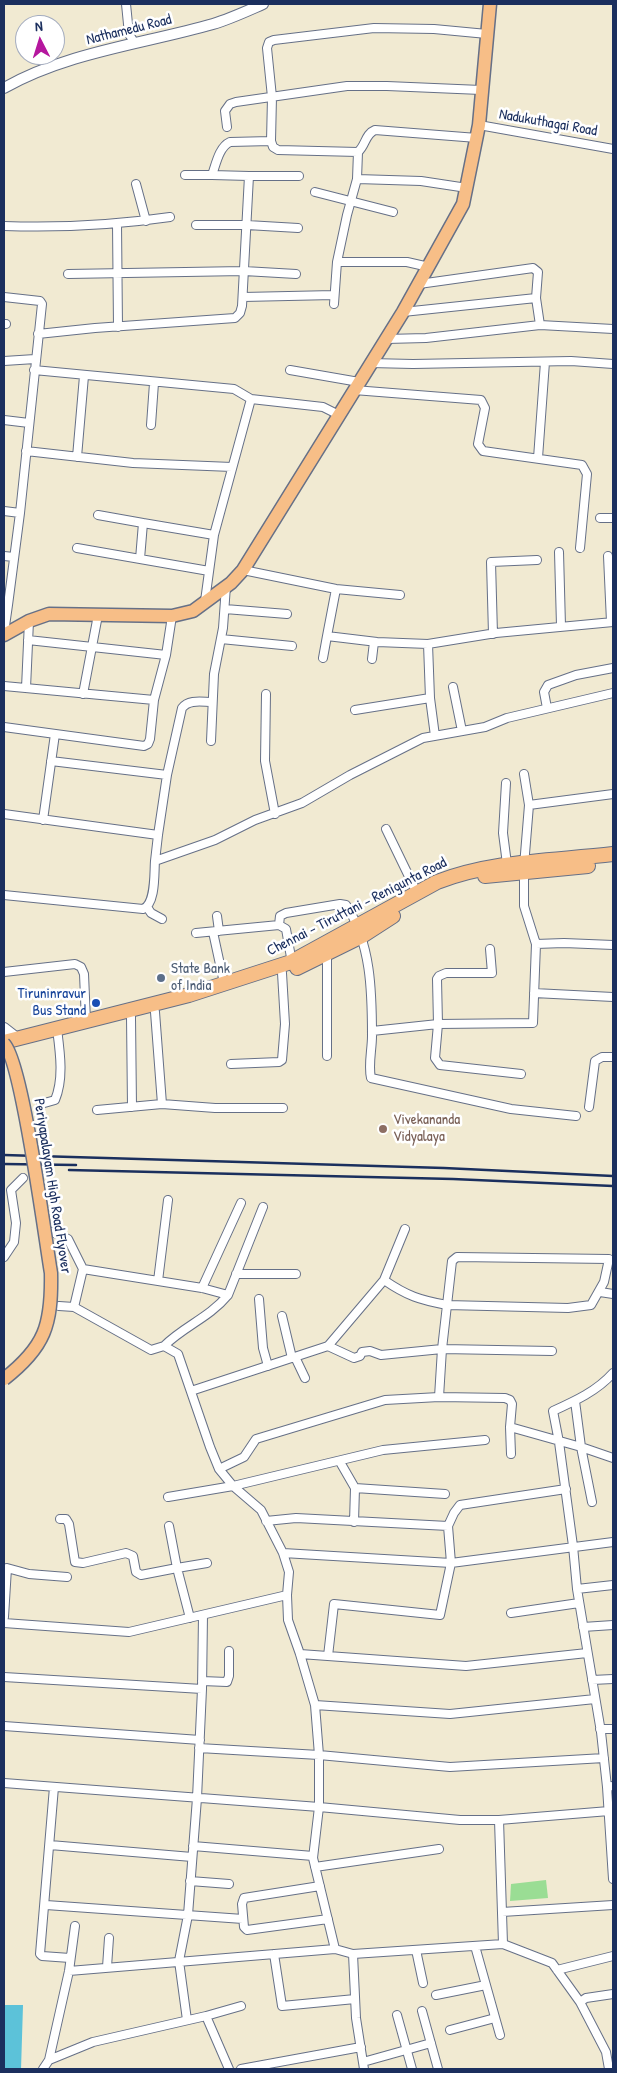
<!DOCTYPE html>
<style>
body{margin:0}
#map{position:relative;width:617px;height:2073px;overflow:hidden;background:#f1ead2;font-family:"Patrick Hand",sans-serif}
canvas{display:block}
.frame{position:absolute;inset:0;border:5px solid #1b2f5e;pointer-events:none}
.north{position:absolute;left:15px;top:15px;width:50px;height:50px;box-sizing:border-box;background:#fff;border:1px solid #a4acbf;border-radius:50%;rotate:355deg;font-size:14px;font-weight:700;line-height:20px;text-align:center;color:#1b2f5e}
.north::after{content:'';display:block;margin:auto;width:18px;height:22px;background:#b5179e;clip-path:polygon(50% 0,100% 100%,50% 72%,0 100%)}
</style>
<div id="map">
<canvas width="617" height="2073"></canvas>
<div class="frame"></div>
<div class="north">N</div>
</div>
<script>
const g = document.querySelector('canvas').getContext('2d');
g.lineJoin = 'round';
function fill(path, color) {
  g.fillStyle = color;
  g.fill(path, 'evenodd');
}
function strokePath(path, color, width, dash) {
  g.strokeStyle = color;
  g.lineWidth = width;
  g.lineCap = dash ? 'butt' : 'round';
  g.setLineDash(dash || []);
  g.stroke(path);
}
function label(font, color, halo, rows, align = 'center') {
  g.font = font + ' "Patrick Hand",sans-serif';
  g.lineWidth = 5;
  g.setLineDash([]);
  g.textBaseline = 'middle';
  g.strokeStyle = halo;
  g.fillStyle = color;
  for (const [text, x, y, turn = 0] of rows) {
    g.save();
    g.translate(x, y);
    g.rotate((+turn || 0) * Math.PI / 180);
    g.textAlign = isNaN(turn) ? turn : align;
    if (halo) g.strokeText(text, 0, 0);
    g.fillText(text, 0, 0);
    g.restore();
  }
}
fill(new Path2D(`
 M546,1880L548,1898L510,1901L511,1884Z`), '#9add94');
fill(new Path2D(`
 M4,2005H23L21,2069H4Z`), '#5cc2d9');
const minor = new Path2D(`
 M126,4L129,34L134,42
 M479,125L613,149
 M227,127L225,111L230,104L236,102L347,86H387L481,90
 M477,138L375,130C365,134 366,145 358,152L278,150L273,147L271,141L272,97L267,48L269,42L274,40L374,28L434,29L487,34
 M185,175H212
 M249,176L212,175C216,164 219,147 230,142L271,141
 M357,179L421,181L467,188
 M136,184L146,221
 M315,192L393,212
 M117,224L118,327
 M196,225H247L298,228
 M4,226C60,228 115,225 170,217
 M337,262H407L429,267
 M68,274L244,271L296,274
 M419,284L533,268L538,272L536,298L540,325
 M4,297L40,301L42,304L20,513L8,605
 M243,297L334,295
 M334,304L337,262L347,215L357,179L358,152
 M403,312L536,298
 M4,324H6
 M38,334L95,328L235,318L240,313L242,306L249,176H299
 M386,339L426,338L540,325L613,329
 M4,361L35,359
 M370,363L413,364L571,361L613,364
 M34,370L234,389L251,399L323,407L339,415
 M290,370L359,382
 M354,390L481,400L485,408L478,444L483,451L582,465L587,474L580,548
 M4,420L29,423
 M151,425L154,383
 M26,451L133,463L232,467
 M77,457L84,376
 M538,458L545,362
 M4,511L20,513
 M98,515L143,523L140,559
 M600,518H613
 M143,523L214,535L251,399
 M77,548L209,571
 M559,552L561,626
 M4,556L14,557
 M608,556L611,622
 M243,570L336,589L400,595
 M336,589L327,636L377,642L428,644L496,633L613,622
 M205,601L214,535
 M4,604L8,605L4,633
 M225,609L287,614
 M493,634L491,562L537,560
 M221,639L292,646
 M28,640L166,655
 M428,644L430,698L435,736
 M323,658L327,636
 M372,659L374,642
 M4,686L154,700L166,655L172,616
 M453,687L462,731
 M26,688L29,621
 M83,694L98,615
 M266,694L265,761L275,814
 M547,708L544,692L548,685L576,675L613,668
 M355,710L430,698
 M4,727L144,746L148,744L150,739L154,700
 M211,741L214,674L223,628L226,586
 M51,761L167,775
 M524,774L529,805
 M506,783L503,833L507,864
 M4,814L158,835L155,861L215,840L255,820L302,803L350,775L423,738L485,727L507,718L613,693
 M43,820L55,734
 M386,829L417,893
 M158,835L167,775L182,708C189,699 202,702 212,702
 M4,895L143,909C156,904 154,873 155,861
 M147,907L151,913L162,919
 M217,916L219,931
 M279,925L280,916L286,913L340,904L346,905C371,943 372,991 372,1036C372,1050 368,1065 371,1078L511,1109L576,1116
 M213,932L224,983
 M196,933L279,925L286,929L292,963
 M536,944L564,943L613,945
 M490,949L492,973H446L439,976L437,979L438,1024L435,1058L440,1065L521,1074
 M327,955V1056
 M4,972L75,964L81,967L84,974L86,1021
 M534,993L613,997
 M155,1012L162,1104L215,1108H283
 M131,1017L132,1107
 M372,1031L438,1024L533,1023L536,944L524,906V866L529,805L613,794
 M231,1064L279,1062L282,1060L285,1024L282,973
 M41,1104L55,1100C64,1079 60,1052 57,1029
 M589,1107L595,1061L602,1057H613
 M97,1110L162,1104
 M52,1232L68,1239L83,1269L74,1307
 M4,1257L14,1242L16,1223L11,1190L23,1178
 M457,1257L609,1259L604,1282L591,1305L568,1308L447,1305L452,1261Z
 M83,1269L202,1288L228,1295
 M236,1274H296
 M158,1281L168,1200
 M202,1288L241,1203
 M600,1292L613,1294
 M259,1299L263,1348L268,1366
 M59,1306L74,1307L151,1350L164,1346L178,1354L210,1447L219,1469L233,1486L261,1510L283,1553L289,1572L287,1595L288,1620L300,1654L315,1705L319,1755V1807L313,1858L335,1949
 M282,1316L292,1358
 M164,1346C184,1326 209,1318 228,1295L263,1207
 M328,1346L354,1358L360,1356L362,1352L370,1351L381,1355L442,1349L447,1305C420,1300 407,1296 384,1280
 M295,1357L305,1378
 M191,1391L328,1346L384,1280L405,1229
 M439,1397L442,1349L552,1351
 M575,1401L581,1447L592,1502
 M510,1427L581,1447L613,1458
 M340,1462L355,1488L354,1522
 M219,1469L244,1457L256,1439L385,1400L439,1397L505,1398L510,1400L512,1404L510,1427L511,1454
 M355,1488L445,1494
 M168,1497L233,1486L383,1450L485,1440
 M60,1519H66L69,1524L75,1562L83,1563L126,1553L133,1556L136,1572L141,1575L177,1568L190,1618
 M266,1521L296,1518L448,1526L454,1513L460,1505L566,1489
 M169,1526L177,1568L207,1563
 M283,1553L451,1563L613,1542
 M577,1589L613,1585
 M511,1613L579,1603
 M4,1617L7,1568L29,1574L67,1577
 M4,1623L129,1632L287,1595
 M583,1627L613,1625
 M300,1654L466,1666L587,1653
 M328,1656L334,1604L440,1615L451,1563L448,1526
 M4,1677L202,1689
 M592,1680L613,1679
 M202,1681L227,1682L229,1676V1651
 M315,1705L450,1714L595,1699
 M4,1726L200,1740
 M600,1729H613
 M199,1748L319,1755L450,1767L604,1758
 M4,1783L319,1807L460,1820H499L609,1811
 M613,1786L607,1787L613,1879
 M54,1787L40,1954L42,1956L70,1958
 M607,1787L601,1732L577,1589L573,1546L559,1442L553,1411C575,1401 597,1391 613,1373
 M499,1820L503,1944L552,1963L580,2002L606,2052L609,2069
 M50,1845L192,1857
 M193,1846L313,1856
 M315,1867L439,1849
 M190,1881L229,1884
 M320,1886L244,1898L242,1904L244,1927L247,1930L328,1919
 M46,1905L243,1919
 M502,1912L613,1905
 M475,1946L500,2035
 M416,1950L423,1983
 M274,1954L282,2006L355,1999
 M353,1954L356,2018L364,2069
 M107,1967L109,1938
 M557,1970L613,1956
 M69,1971L335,1949L353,1954L503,1944
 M436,1995L486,1985
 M580,2002L586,1998L613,1994
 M422,2011L438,2069
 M397,2015L412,2069
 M206,2016L241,2006
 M187,2020L179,1961L188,1915L197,1798L202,1689L203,1615
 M450,2030L495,2018
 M49,2060L93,2042L206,2016L229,2069
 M363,2062L431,2043
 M43,2069L49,2060L69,1971L75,1926
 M241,2069L361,2047`);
const tertiary = new Path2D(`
 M4,88C68,52 143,44 213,24C230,19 247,11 263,4
 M4,1028L18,1039`);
const primary = new Path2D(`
 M4,635L29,621L49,614L172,616L193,611L231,583L243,570L403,312L463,204L479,125L490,4`);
const trunk = new Path2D(`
 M485,876L588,866
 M297,968L362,936L393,916
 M4,1042L189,995L291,962L437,882C494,860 554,861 613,854`);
strokePath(minor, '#667087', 10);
strokePath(tertiary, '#667087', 12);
strokePath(primary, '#667087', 15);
strokePath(trunk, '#667087', 16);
strokePath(minor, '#fff', 8);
strokePath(tertiary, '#fff', 10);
strokePath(primary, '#f7be87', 12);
strokePath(trunk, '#f7be87', 14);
strokePath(new Path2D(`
 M4,1155L444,1168L613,1176
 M4,1164L76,1165
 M69,1170L453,1179L613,1186`), '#1b2f5e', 2.5);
const primaryBridge = new Path2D(`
 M4,1044C22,1060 45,1238 51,1273C52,1325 45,1347 4,1379`);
strokePath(primaryBridge, '#667087', 15, []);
strokePath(primaryBridge, '#f7be87', 12);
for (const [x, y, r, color] of [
 [161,978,5,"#5c6f8a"],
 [96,1003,5,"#1a4fb4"],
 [383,1129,5,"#8d6e63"]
]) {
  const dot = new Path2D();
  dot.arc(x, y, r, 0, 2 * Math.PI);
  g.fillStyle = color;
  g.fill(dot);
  strokePath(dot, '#fff', 2);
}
label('15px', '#1b2f5e', '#fff', [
 ["Nathamedu Road",129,30,-14],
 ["Nadukuthagai Road",548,123,10],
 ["Chennai - Tiruttani - Renigunta Road",357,907,-27],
 ["Periyapalayam High Road Flyover",52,1186,81]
]);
label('15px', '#4e5e75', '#fff', [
 ["State Bank",171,969],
 ["of India",171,986]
], 'left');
label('15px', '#164399', '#fff', [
 ["Tiruninravur",86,994],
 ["Bus Stand",86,1011]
], 'right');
label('15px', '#785e54', '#fff', [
 ["Vivekananda",393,1120],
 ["Vidyalaya",393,1137]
], 'left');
</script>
